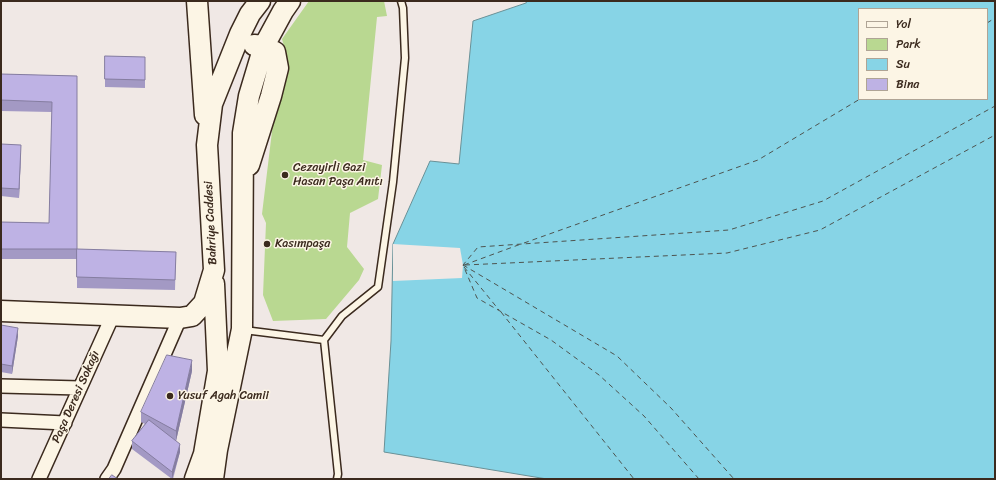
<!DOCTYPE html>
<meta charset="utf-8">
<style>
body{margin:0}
#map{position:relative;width:996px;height:480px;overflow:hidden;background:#f0e8e5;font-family:Sriracha,sans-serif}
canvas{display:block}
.frame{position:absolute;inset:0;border:2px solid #3b2a1e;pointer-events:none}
.legend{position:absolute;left:858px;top:8px;width:130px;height:92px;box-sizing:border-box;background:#fcf5e5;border:1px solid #afa495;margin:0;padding:5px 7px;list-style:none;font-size:12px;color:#3b2a1e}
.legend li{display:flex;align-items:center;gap:8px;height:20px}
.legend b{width:20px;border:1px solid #afa495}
</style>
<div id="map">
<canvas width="996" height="480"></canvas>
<div class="frame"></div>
<ul class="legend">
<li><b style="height:5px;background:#fcf5e5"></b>Yol</li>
<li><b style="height:11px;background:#b9d891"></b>Park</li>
<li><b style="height:11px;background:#87d4e6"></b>Su</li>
<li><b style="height:11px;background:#beb2e4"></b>Bina</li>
</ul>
</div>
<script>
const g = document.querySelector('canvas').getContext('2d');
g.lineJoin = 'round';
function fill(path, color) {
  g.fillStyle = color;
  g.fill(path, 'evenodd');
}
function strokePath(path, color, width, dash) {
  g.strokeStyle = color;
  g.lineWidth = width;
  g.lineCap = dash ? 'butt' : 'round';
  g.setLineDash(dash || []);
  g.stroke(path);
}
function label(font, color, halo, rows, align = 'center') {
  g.font = font + ' Sriracha,sans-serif';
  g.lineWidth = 3;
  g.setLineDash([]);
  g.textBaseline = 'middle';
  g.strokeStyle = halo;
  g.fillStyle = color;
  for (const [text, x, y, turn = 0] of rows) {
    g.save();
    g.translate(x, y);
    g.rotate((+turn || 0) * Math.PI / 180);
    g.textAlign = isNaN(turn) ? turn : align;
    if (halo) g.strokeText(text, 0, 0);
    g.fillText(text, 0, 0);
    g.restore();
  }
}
fill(new Path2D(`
 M309,1H384L387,16L377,17L363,160L382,165L378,199L350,213L347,247L364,269L359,280L326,319L273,321L263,295L266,223L262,214L273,123L287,58L282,39Z`), '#b9d891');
const water = new Path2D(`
 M526,1H995V479H547L384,452L391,341L393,244L430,161L459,164L473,21L526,3ZM859,9H987V99H859Z`);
fill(water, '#87d4e6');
strokePath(water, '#699096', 1);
fill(new Path2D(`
 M393,244L460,248L463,265L462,278L393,281Z`), '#f0e8e5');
strokePath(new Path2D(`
 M987,23L995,18
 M524,243L758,160L860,99
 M463,265L617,356L671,408L734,479
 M464,265L521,244
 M465,265L727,253L820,230L995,135
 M464,267L499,310
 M501,312L634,479
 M699,479L644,416L599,375L551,340L477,298L463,265L478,247L729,230L823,201L995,106`), '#4e5450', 1, [5, 4]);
const lane = new Path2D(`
 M244,330L324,340
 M337,479L338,474L324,340L342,316L378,287L393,182L405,58L403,8L401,1`);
const street = new Path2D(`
 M1,386L80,388
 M1,420L65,423
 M39,479L113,315
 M107,479L114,469L180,318`);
const primary = new Path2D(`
 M197,1L205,115
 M249,165L271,96L278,68L275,52L264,46L254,45
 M1,311L180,318L192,316L204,303L214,270L207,145L212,104L240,34L250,14L260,1
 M195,479L204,454L218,371L214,284
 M213,479L217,450L242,329L243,133L249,96L264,46L283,11L290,1`);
strokePath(lane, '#3b2a1e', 9);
strokePath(street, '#3b2a1e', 16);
strokePath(primary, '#3b2a1e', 23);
strokePath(lane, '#fcf5e5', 6);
strokePath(street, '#fcf5e5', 13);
strokePath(primary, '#fcf5e5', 20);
fill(new Path2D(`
 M105,56L145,57V88L105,87Z
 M1,74L77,76V249L176,252L175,290L77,288V259H1V222L49,223L52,112L1,111Z
 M1,144L21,153L19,198L1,196Z
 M1,325L18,336L12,374L1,372Z
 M192,371L176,441L180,452L173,479H172L132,449V441L145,424L141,422V412Z`), '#a399c4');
fill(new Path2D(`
 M21,145V153L19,198V189Z
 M18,328V336L12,374V366Z
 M192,360V371L176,441V431Z
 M180,444V452L172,479V472Z`), '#857da0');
const building = new Path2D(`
 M105,56L145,57V80L105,79Z
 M1,74L77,76V249H1V222L49,223L52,102L1,100Z
 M1,144L21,145L19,189L1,188Z
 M77,249L176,252L175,280L77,277Z
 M1,325L18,328L12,366L1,364Z
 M167,355L192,360L176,431L141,412Z
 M149,420L180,444L172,472L132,441Z
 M112,475L118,479H109Z`);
fill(building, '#beb2e4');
strokePath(building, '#857da0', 1);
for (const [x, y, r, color] of [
 [285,175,4,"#3b2a1e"],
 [267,244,4,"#3b2a1e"],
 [170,396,4,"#3b2a1e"]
]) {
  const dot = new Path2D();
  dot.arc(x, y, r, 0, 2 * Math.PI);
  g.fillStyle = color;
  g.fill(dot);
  strokePath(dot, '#fcf5e5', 1.5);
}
label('12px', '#3b2a1e', '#fcf5e5', [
 ["Cezayirli Gazi",293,168],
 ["Hasan Paşa Anıtı",293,182],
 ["Kasımpaşa",275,244],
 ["Yusuf Agah Camii",178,396]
], 'left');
label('12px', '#3b2a1e', '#fcf5e5', [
 ["Bahriye Caddesi",211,223,-93],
 ["Paşa Deresi Sokağı",76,397,-66]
]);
</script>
